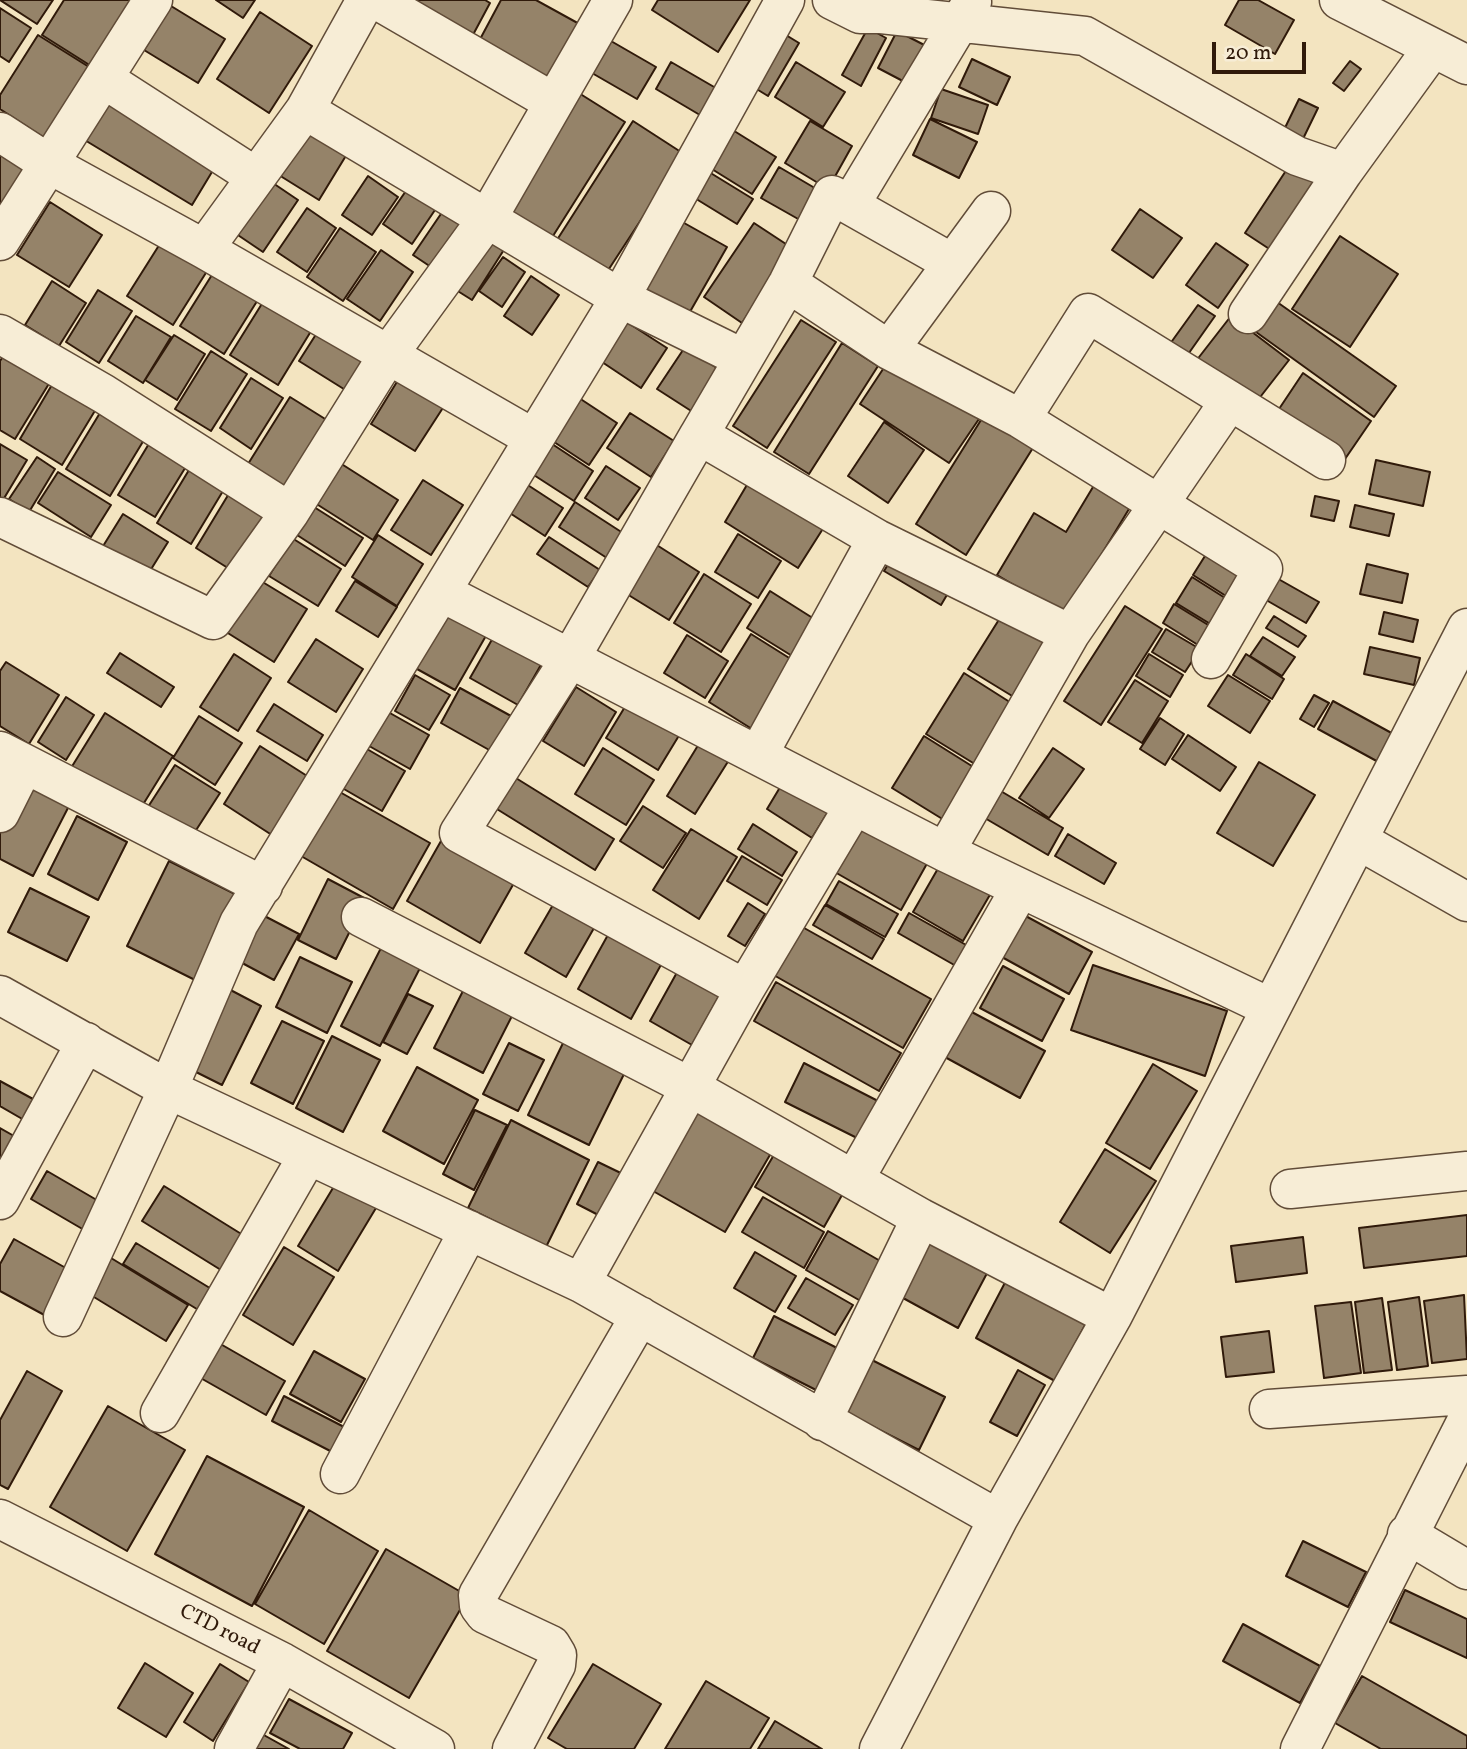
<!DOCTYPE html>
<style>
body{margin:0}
#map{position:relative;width:1467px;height:1749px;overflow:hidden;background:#f3e4c0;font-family:Vollkorn,serif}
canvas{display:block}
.scale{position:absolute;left:1212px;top:42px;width:94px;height:32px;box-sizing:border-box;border:4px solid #301a0a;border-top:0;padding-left:9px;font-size:21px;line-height:24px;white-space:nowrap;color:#301a0a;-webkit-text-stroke:5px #f7edd6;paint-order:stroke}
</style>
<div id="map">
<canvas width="1467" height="1749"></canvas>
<div class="scale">20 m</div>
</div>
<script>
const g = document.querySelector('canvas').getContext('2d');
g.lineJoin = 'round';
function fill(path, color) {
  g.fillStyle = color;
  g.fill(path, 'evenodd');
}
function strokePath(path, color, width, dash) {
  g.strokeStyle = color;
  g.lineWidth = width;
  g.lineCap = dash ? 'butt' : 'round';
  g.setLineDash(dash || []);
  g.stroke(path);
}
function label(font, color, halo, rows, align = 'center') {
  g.font = font + ' Vollkorn,serif';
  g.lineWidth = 6;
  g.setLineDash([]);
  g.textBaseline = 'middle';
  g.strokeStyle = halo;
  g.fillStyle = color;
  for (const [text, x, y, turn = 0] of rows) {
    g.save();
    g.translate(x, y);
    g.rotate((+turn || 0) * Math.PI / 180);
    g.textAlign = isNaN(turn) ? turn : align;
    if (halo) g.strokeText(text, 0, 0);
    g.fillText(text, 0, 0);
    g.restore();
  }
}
const building = new Path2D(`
 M0,0H53L37,24Z
 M64,0H132L99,71L42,35Z
 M216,0H255L243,18Z
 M387,0H485L490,3L467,46Z
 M501,0H536L583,26L552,83L478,43Z
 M658,0H750L718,52L652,10Z
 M1239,0H1258L1294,20L1275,54L1225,25Z
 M171,6L225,39L198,83L144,50Z
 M0,8L31,28L9,62L0,56Z
 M260,12L312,46L269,113L217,79Z
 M868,28L886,38L861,86L842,75Z
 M897,31L936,51L918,89L878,68Z
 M781,32L799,43L768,96L750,85Z
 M38,35L97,72L52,143L0,109V95Z
 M604,37L656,67L637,99L585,69Z
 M972,59L1010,77L997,105L959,87Z
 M1350,61L1361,69L1344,91L1333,83Z
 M671,62L721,91L705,118L656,89Z
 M796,62L845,92L823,127L775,97Z
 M941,89L988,105L978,134L931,118Z
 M112,90L221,157L192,205L83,139Z
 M574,90L625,122L546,247L495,214Z
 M1299,99L1318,108L1300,145L1281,136Z
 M930,119L977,142L959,178L913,155Z
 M633,121L684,154L605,275L555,243Z
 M810,121L852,146L828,189L785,163Z
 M302,126L347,154L319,200L274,172Z
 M731,129L776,157L752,194L707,166Z
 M0,137L31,157L0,208Z
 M1293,160L1328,183L1280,256L1245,233Z
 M779,167L825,194L807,224L761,198Z
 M709,172L753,199L737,224L693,197Z
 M261,175L298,200L263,252L226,227Z
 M368,176L398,197L372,235L342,215Z
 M408,188L437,207L412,244L383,224Z
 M50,202L102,235L69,287L17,255Z
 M447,205L471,221L437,271L413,255Z
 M307,208L336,228L307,272L277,252Z
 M1140,209L1182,238L1153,278L1112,250Z
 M677,219L727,247L683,324L633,296Z
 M754,223L792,248L742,323L704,297Z
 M340,228L376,252L343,301L307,277Z
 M481,229L507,245L472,300L445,283Z
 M1340,236L1398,274L1350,347L1292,309Z
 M163,239L209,268L173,325L127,296Z
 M1216,243L1248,265L1218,308L1186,285Z
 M381,250L413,272L380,321L347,299Z
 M503,257L525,272L502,307L479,291Z
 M215,270L259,298L224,354L180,326Z
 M531,276L559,295L532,335L504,316Z
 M52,281L86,303L59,346L25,325Z
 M98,290L132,311L99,363L66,342Z
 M268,294L316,323L278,385L230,355Z
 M1277,302L1396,386L1374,417L1256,332Z
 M1198,305L1215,316L1184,360L1167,348Z
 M136,316L171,337L143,383L108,361Z
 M1231,316L1289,360L1254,405L1196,361Z
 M619,317L667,348L641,388L593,356Z
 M801,320L836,342L767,448L733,426Z
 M322,325L369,355L347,391L299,361Z
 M174,335L205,354L177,400L145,380Z
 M842,343L878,366L809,474L774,452Z
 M685,347L726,374L699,416L657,389Z
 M211,351L247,374L211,431L175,409Z
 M4,355L50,382L15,439L0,430V361Z
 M891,357L981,416L949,463L860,404Z
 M403,372L448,400L415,451L371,424Z
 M1303,373L1371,421L1345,459L1277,412Z
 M251,378L283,398L251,449L220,428Z
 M53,383L96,409L62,465L20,439Z
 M573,394L617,423L589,465L545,436Z
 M290,397L330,422L288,489L248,464Z
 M109,398L153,425L110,496L66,469Z
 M986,412L1036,443L966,555L916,524Z
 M630,413L674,441L651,477L607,448Z
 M884,422L924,450L888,503L848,476Z
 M153,437L190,460L155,517L118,495Z
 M543,438L593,471L574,501L523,468Z
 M0,444L27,460L0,505Z
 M37,457L55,469L29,512L9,499Z
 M195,460L229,481L191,544L157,523Z
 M1376,460L1430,472L1423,506L1369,494Z
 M340,463L398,500L373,540L315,503Z
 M606,466L640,488L618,520L585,498Z
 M58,472L111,505L91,537L38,503Z
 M754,473L831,516L798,568L725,522Z
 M1099,477L1135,499L1065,615L997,575L1034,513L1066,532Z
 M517,478L563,508L545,536L499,506Z
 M423,480L463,505L431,555L391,530Z
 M236,482L280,508L239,575L196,548Z
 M1315,496L1339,501L1334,521L1311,516Z
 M575,502L626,535L610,560L559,527Z
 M1355,505L1394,514L1389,536L1350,527Z
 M314,507L363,538L345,566L297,535Z
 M123,514L168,542L145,579L100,551Z
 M738,534L781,561L758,598L715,572Z
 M378,535L423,564L397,606L352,577Z
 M549,537L600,570L588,587L537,554Z
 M292,538L341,569L318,606L269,576Z
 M652,542L699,572L669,620L622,591Z
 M1210,548L1243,568L1226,596L1193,575Z
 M895,553L954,583L941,605L884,571Z
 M1367,564L1408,574L1402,603L1360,594Z
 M1266,572L1319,602L1306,623L1254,593Z
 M704,574L751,604L721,652L674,623Z
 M1192,577L1233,603L1217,628L1176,603Z
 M256,578L307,609L274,662L223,630Z
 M355,581L397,607L378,637L336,611Z
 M770,591L819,622L797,659L747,628Z
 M1174,604L1218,631L1206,650L1163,623Z
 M1125,606L1162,629L1101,725L1064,701Z
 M440,607L487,634L455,690L408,664Z
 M1005,610L1058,643L1022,702L968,669Z
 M1384,612L1418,620L1413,642L1379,634Z
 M1274,616L1306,636L1298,647L1266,628Z
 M1166,629L1200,649L1185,672L1152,652Z
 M751,634L794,661L752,729L709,702Z
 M687,635L728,661L705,698L664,673Z
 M494,636L542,663L518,705L470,678Z
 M1263,637L1295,657L1282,676L1250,656Z
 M316,639L363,669L336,712L288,682Z
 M1370,647L1420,658L1414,685L1364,674Z
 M120,653L174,687L161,707L107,673Z
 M234,654L271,678L238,731L200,707Z
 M1149,654L1183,675L1170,697L1136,676Z
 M1246,654L1284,679L1272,699L1233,675Z
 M6,662L59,695L29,744L0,726V671Z
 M964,673L1016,706L978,766L926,734Z
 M415,675L450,695L429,730L395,711Z
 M1228,675L1270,701L1250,733L1208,706Z
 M1135,680L1168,701L1142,743L1108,722Z
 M576,687L616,712L584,766L543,741Z
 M460,688L511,716L491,751L441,723Z
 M634,692L686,724L658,770L606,738Z
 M1314,695L1329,703L1314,727L1300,719Z
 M66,697L94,715L66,760L38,742Z
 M1333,701L1397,736L1382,764L1318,729Z
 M274,704L323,735L307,761L257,731Z
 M381,708L429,735L410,769L362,742Z
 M105,713L173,756L139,811L71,768Z
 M199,716L242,743L215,785L173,758Z
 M1160,718L1184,734L1165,765L1140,749Z
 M705,734L734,752L695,814L667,796Z
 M1188,735L1236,767L1220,791L1172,759Z
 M924,736L975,768L944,820L892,788Z
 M360,745L405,771L382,811L337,785Z
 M260,746L315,781L278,839L224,804Z
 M603,748L654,780L626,825L575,794Z
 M1053,748L1084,769L1049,818L1019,798Z
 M1259,762L1315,795L1273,866L1217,833Z
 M175,765L220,793L191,838L146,810Z
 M511,775L614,839L595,870L492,806Z
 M785,779L831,807L812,838L767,809Z
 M22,780L70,804L33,876L0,859V824Z
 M999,790L1063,828L1048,855L983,817Z
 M338,791L430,843L393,909L301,856Z
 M643,806L686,833L663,868L620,841Z
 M77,816L127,842L98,900L48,874Z
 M861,821L929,860L901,910L833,871Z
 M753,824L797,852L782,876L738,849Z
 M691,829L737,857L699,919L653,890Z
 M1068,834L1116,863L1104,884L1055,856Z
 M441,841L514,883L480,943L407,901Z
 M742,856L782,880L767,905L727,881Z
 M169,861L241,897L199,982L127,946Z
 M940,865L991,893L963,941L913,912Z
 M328,879L366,899L336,959L298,940Z
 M839,881L898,914L885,937L826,904Z
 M30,888L89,917L67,961L8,932Z
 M557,898L598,921L566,977L525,953Z
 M748,903L765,914L745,946L728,936Z
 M825,905L884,939L872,959L813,925Z
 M253,910L299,934L274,980L229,956Z
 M909,913L968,946L956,966L898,933Z
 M1022,914L1092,952L1069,994L1000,956Z
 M797,924L931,999L903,1048L770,973Z
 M609,933L662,963L631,1019L578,989Z
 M381,948L420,968L380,1046L341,1026Z
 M300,957L352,982L327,1033L276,1007Z
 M1093,965L1227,1011L1205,1076L1071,1030Z
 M1003,966L1064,999L1042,1041L980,1008Z
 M680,967L722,991L692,1045L650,1021Z
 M776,982L901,1053L879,1091L754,1021Z
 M221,985L261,1006L222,1085L182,1065Z
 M466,985L515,1010L483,1073L434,1048Z
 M408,994L433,1006L407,1054L383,1042Z
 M968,1010L1045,1051L1020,1098L943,1056Z
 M282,1021L324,1041L293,1104L251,1083Z
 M332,1036L380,1060L343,1132L296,1108Z
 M565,1039L626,1070L589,1145L528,1115Z
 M509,1043L544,1060L518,1111L483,1094Z
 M804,1063L878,1101L859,1139L785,1102Z
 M1153,1064L1197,1091L1150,1169L1106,1143Z
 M417,1067L478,1100L444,1164L383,1131Z
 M0,1081L33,1099L24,1120L0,1106Z
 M701,1106L774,1148L725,1232L653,1191Z
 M475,1110L507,1125L474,1190L443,1174Z
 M511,1120L589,1160L546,1247L468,1208Z
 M0,1128L14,1136L4,1159L0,1157Z
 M778,1148L846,1188L824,1227L755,1187Z
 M1105,1149L1156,1181L1110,1253L1060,1222Z
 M598,1162L629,1177L608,1220L577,1204Z
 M47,1171L107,1206L91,1234L31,1199Z
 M339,1178L379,1203L338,1271L298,1246Z
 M164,1186L251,1240L229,1275L142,1221Z
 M763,1197L824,1232L804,1268L742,1232Z
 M1467,1215V1256L1364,1268L1359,1228Z
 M928,1225L994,1260L958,1328L892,1292Z
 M828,1231L889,1266L866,1304L806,1270Z
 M1303,1237L1307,1273L1236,1282L1231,1246Z
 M14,1239L73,1272L48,1317L0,1291V1264Z
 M136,1243L218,1293L205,1314L123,1264Z
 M284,1247L334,1277L293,1345L243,1315Z
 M755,1252L796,1276L775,1312L734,1288Z
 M111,1258L188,1305L166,1341L89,1294Z
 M1009,1275L1089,1318L1055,1381L976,1338Z
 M806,1278L853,1305L835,1335L788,1308Z
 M1464,1295L1467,1359L1432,1363L1424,1301Z
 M1419,1297L1428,1366L1397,1370L1388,1302Z
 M1382,1298L1392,1370L1364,1373L1355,1302Z
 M1351,1302L1361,1373L1324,1378L1315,1306Z
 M774,1316L839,1349L818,1391L753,1358Z
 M1269,1331L1274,1372L1226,1377L1221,1337Z
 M217,1342L285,1381L266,1415L197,1376Z
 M314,1351L365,1379L341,1422L290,1394Z
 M866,1357L945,1397L919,1450L840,1410Z
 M1018,1370L1045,1385L1017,1436L990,1422Z
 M27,1371L62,1391L8,1489L0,1485V1420Z
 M284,1396L350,1430L338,1455L272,1421Z
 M108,1406L185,1450L127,1551L50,1507Z
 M207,1456L304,1507L252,1606L155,1554Z
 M309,1510L378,1551L324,1644L255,1604Z
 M1303,1541L1366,1572L1348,1607L1286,1576Z
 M386,1549L468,1596L409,1698L327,1651Z
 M1405,1590L1467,1619V1658L1390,1622Z
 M1243,1624L1320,1666L1300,1703L1223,1661Z
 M145,1663L193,1693L166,1737L118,1708Z
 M220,1664L249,1682L213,1741L184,1722Z
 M593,1664L661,1704L634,1749H567L548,1738Z
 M1362,1676L1467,1736V1749H1381L1335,1723Z
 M706,1681L769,1718L750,1749H665Z
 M289,1699L352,1733L343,1749H300L270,1733Z
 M775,1721L822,1749H758Z
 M262,1734L289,1749H254Z`);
fill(building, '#958369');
strokePath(building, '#301a0a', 2);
const minor = new Path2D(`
 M377,0L553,102
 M832,0L860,14H881L1085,36L1297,156L1343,172L1432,49
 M1339,0L1467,65
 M104,79L256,177
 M305,110L620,298L742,358
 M0,132L51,165L204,249L533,438
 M850,205L972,2
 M0,241L153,0
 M204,249L305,110L366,0
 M952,263L832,195L788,283L699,435L877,539L1070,634
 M788,283L889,350L1021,419L1263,569L1211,659
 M1248,314L1343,172
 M0,334L104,394L290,512
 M889,350L991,211
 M1021,419L1088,313L1326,460
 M699,435L571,657L459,833L745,989
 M0,517L213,620L290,512L388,355L487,219L613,0
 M441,592L945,852L1271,1008
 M0,751L263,886
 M758,755L877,539
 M0,813L24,765
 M1358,840L1467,902
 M945,852L1070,634L1229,402
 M361,917L690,1087L921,1218L1112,1317
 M0,995L168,1089L581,1283L998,1519
 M855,1178L1020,889
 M1290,1189L1467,1171
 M0,1200L86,1042
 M581,1283L745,989L854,806
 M63,1317L168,1089L239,923L620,298L785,0
 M1269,1409L1467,1395
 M160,1413L307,1157
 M822,1421L921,1218
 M340,1474L469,1230
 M0,1519L282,1662L435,1749
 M1407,1534L1467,1570
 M234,1749L282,1662
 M512,1749L556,1665L557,1655L551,1645L485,1614L479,1606L478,1595L640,1316
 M879,1749L998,1519L1112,1317L1467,628
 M1300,1749L1467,1420`);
strokePath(minor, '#614c38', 41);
strokePath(minor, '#f7edd6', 38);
label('21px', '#301a0a', '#f7edd6', [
 ["CTD road",219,1631,27]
]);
</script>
